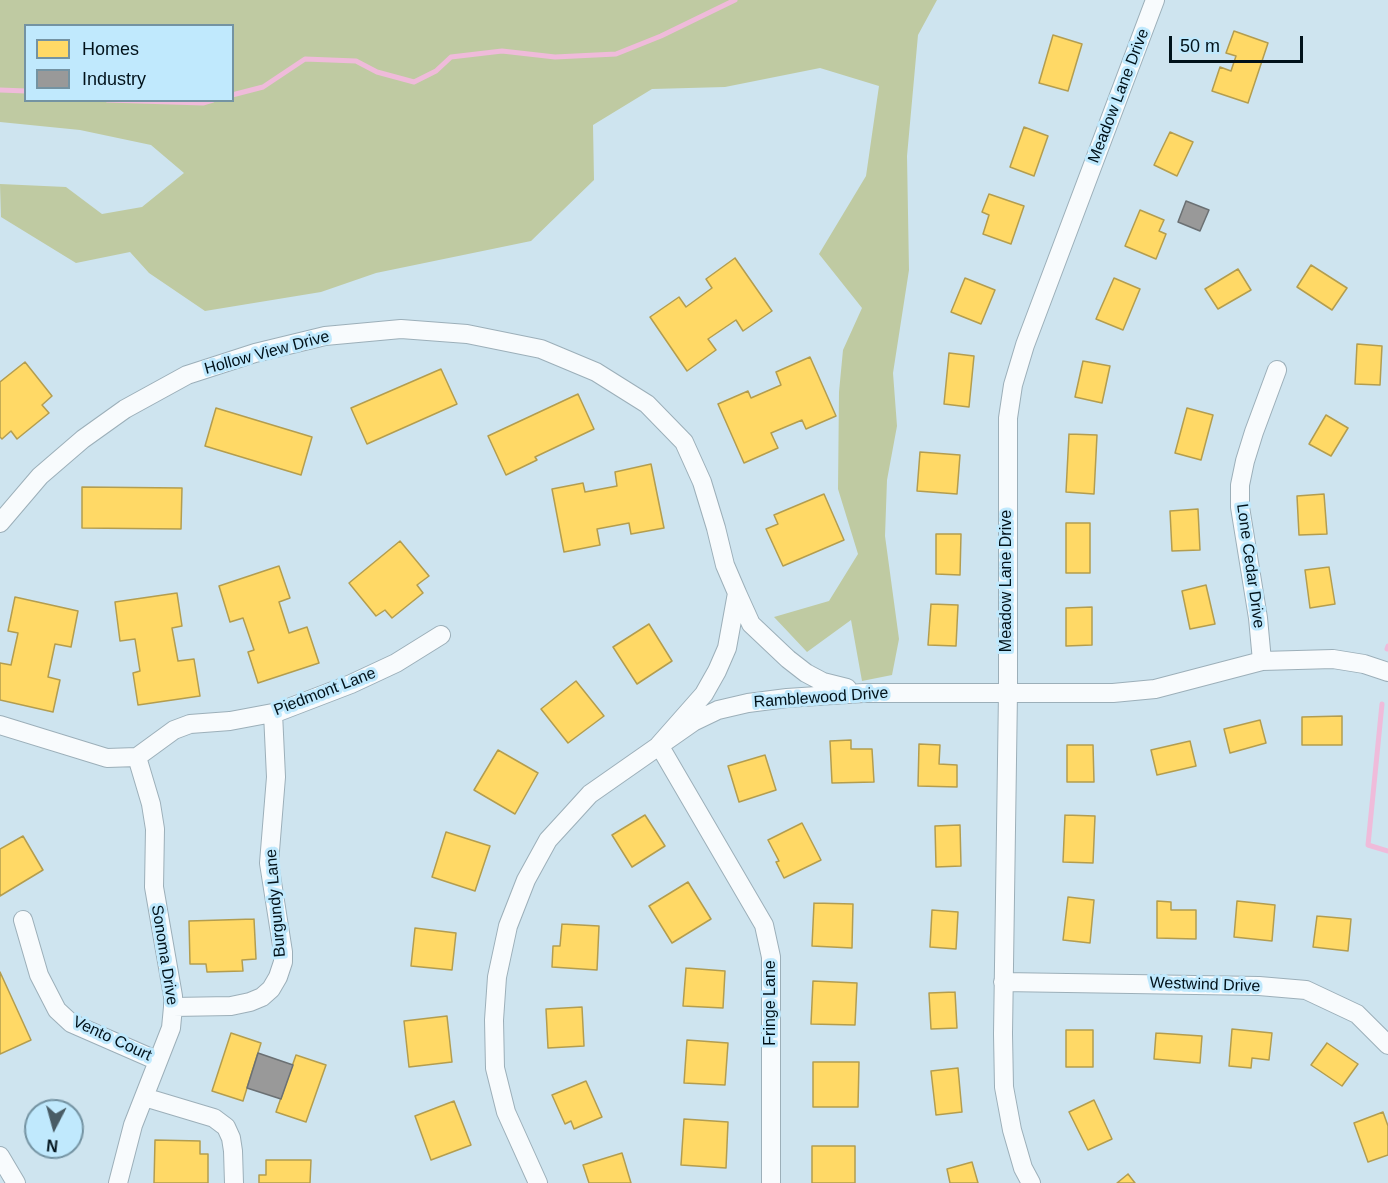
<!DOCTYPE html>
<style>
body{margin:0}
#map{position:relative;width:1388px;height:1183px;overflow:hidden;background:#cee4ef;font-family:Arial,sans-serif}
canvas{display:block}
.legend{position:absolute;left:24px;top:24px;width:210px;height:78px;box-sizing:border-box;background:#c0e9fd;border:2px solid #7493a2;margin:0;padding:8px 10px;list-style:none;font-size:18px;color:#01121a}
.legend li{display:flex;align-items:center;gap:12px;height:30px}
.legend b{width:30px;border:2px solid #7493a2}
.north{position:absolute;left:24px;top:1099px;width:60px;height:60px;box-sizing:border-box;background:#c0e9fd;border:2px solid #7493a2;border-radius:50%;rotate:186deg;font-size:16px;font-weight:700;line-height:24px;text-align:center;color:#01121a}
.north::after{content:'';display:block;margin:auto;width:21px;height:27px;background:#495c65;clip-path:polygon(50% 0,100% 100%,50% 72%,0 100%)}
.scale{position:absolute;left:1169px;top:36px;width:134px;height:27px;box-sizing:border-box;border:3px solid #01121a;border-top:0;padding-left:8px;font-size:18px;line-height:21px;white-space:nowrap;color:#01121a;-webkit-text-stroke:4px #c0e9fd;paint-order:stroke}
</style>
<div id="map">
<canvas width="1388" height="1183"></canvas>
<ul class="legend">
<li><b style="height:16px;background:#ffd966"></b>Homes</li>
<li><b style="height:16px;background:#999"></b>Industry</li>
</ul>
<div class="north">N</div>
<div class="scale">50 m</div>
</div>
<script>
const ctx = document.querySelector('canvas').getContext('2d');
ctx.lineJoin = 'round';
function fill(path, color) { ctx.fillStyle = color; ctx.fill(path, 'evenodd'); }
const poly = rows => new Path2D(rows.map(r => 'M' + r).join(''));
function strokePath(path, color, width, dash) { ctx.strokeStyle = color; ctx.lineWidth = width; ctx.lineCap = dash ? 'butt' : 'round'; ctx.setLineDash(dash || []); ctx.stroke(path); }
function write(font, color, halo, rows, align = 'center') {
  ctx.font = font + ' Arial,sans-serif'; ctx.lineWidth = 6; ctx.setLineDash([]); ctx.textBaseline = 'middle'; ctx.strokeStyle = halo; ctx.fillStyle = color; for (const [text, x, y, turn = 0] of rows) {
    ctx.save(); ctx.translate(x, y); ctx.rotate((+turn || 0) * Math.PI / 180); ctx.textAlign = isNaN(turn) ? turn : align; if (halo) ctx.strokeText(text, 0, 0); ctx.fillText(text, 0, 0); ctx.restore();
  }
}
fill(poly([
 [0,0,937,0,918,35,907,156,909,270,893,373,897,426,887,480,885,536,899,639,892,675,862,681,851,620,807,652,774,617,829,601,858,554,838,489,839,392,843,350,862,308,819,254,866,176,879,86,820,68,725,87,652,89,593,125,594,180,531,241,376,273,321,292,205,311,149,273,130,252,76,263,1,217,0,184,66,187,102,214,142,207,184,173,151,145,80,130,0,122],
 [26,26,232,26,232,100,26,100]
]), '#bfcaa2');
const homes = poly([
 [1234,31,1268,43,1248,103,1212,91,1220,67,1231,71,1236,56,1226,53,1234,31],
 [1053,35,1082,44,1068,91,1039,83,1053,35],
 [1024,127,1048,136,1034,176,1010,167,1024,127],
 [1170,132,1193,142,1177,176,1154,165,1170,132],
 [989,194,1024,206,1011,244,983,234,989,215,982,212,989,194],
 [1140,210,1164,220,1159,231,1166,234,1156,259,1125,246,1140,210],
 [735,258,772,311,743,331,736,320,708,339,716,350,687,371,650,317,679,297,686,307,712,288,706,279,735,258],
 [1311,265,1347,288,1332,310,1297,287,1311,265],
 [1238,269,1251,290,1218,309,1205,289,1238,269],
 [965,278,995,290,981,324,951,312,965,278],
 [1114,278,1140,289,1123,330,1096,319,1114,278],
 [1357,344,1382,346,1380,385,1355,384,1357,344],
 [949,353,974,356,969,407,944,404,949,353],
 [810,357,836,416,806,429,802,420,771,433,778,448,744,463,718,404,748,391,751,398,781,385,776,372,810,357],
 [1083,361,1110,366,1102,403,1075,397,1083,361],
 [25,362,52,396,42,405,49,413,17,439,11,431,2,439,0,437,0,382,25,362],
 [441,369,457,404,367,444,351,408,441,369],
 [578,394,594,429,535,457,537,460,506,475,488,436,578,394],
 [216,408,312,437,301,475,205,446,216,408],
 [1187,408,1213,415,1201,460,1175,453,1187,408],
 [1326,415,1348,428,1331,456,1309,444,1326,415],
 [1069,434,1097,435,1094,494,1066,492,1069,434],
 [920,452,960,455,957,494,917,491,920,452],
 [651,464,664,528,631,534,629,523,597,529,600,545,564,552,552,489,583,483,585,492,617,486,615,472,651,464],
 [82,487,182,488,181,529,82,528,82,487],
 [824,494,844,540,783,566,766,529,778,524,774,515,824,494],
 [1324,494,1327,534,1299,535,1297,496,1324,494],
 [1198,509,1200,550,1172,551,1170,511,1198,509],
 [1066,523,1090,523,1090,573,1066,573,1066,523],
 [936,534,961,534,960,575,936,574,936,534],
 [400,541,429,576,417,585,423,593,392,618,385,610,376,616,349,583,400,541],
 [279,566,290,598,279,602,289,633,307,627,319,663,258,683,248,652,254,650,243,618,230,622,219,586,279,566],
 [1329,567,1335,604,1310,608,1305,570,1329,567],
 [1206,585,1215,624,1190,629,1182,591,1206,585],
 [177,593,182,626,172,628,178,661,194,659,200,696,138,705,133,673,140,671,135,639,120,641,115,602,177,593],
 [15,597,78,611,71,647,55,644,48,677,60,680,53,712,0,700,0,663,11,665,18,633,8,631,15,597],
 [931,604,958,605,956,646,928,645,931,604],
 [1092,607,1092,645,1066,646,1066,608,1092,607],
 [649,624,672,661,637,684,613,647,649,624],
 [576,681,604,716,568,743,541,709,576,681],
 [1342,716,1342,745,1302,745,1302,717,1342,716],
 [1260,720,1266,743,1230,753,1224,729,1260,720],
 [851,740,851,749,872,749,874,782,832,783,830,741,851,740],
 [1190,741,1196,766,1157,775,1151,750,1190,741],
 [919,744,940,745,939,764,957,765,957,787,918,786,919,744],
 [1067,745,1093,745,1094,782,1067,782,1067,745],
 [498,750,538,773,515,814,474,790,498,750],
 [765,755,776,790,739,802,728,766,765,755],
 [645,815,665,846,632,867,612,835,645,815],
 [1065,815,1095,816,1093,863,1063,862,1065,815],
 [802,823,821,860,784,878,776,862,779,861,768,840,802,823],
 [960,825,961,866,936,867,935,826,960,825],
 [446,832,490,846,475,891,432,877,446,832],
 [23,836,43,870,0,896,0,849,23,836],
 [688,882,711,919,672,943,649,906,688,882],
 [1068,897,1094,900,1090,943,1063,940,1068,897],
 [1157,901,1171,902,1171,910,1196,910,1196,939,1157,938,1157,901],
 [1237,901,1275,905,1272,941,1234,937,1237,901],
 [814,903,853,904,852,948,812,946,814,903],
 [932,910,958,912,956,949,930,947,932,910],
 [1317,916,1351,919,1348,951,1313,947,1317,916],
 [254,919,256,959,242,960,243,971,207,972,206,964,190,964,189,921,254,919],
 [562,924,599,926,597,970,552,967,553,946,560,946,562,924],
 [415,928,456,933,452,970,411,966,415,928],
 [686,968,725,971,723,1008,683,1006,686,968],
 [0,972,31,1040,0,1054,0,972],
 [813,981,857,983,855,1025,811,1024,813,981],
 [955,992,957,1028,931,1029,929,993,955,992],
 [582,1007,584,1046,548,1048,546,1009,582,1007],
 [447,1016,452,1062,409,1067,404,1021,447,1016],
 [1232,1029,1272,1033,1269,1060,1252,1058,1251,1068,1229,1066,1232,1029],
 [1066,1030,1093,1030,1093,1067,1066,1067,1066,1030],
 [231,1033,261,1043,243,1101,212,1091,231,1033],
 [1156,1033,1202,1036,1200,1063,1154,1059,1156,1033],
 [687,1040,728,1043,725,1085,684,1083,687,1040],
 [1327,1043,1358,1064,1342,1086,1311,1065,1327,1043],
 [296,1055,326,1065,306,1122,276,1112,296,1055],
 [813,1062,859,1062,858,1107,813,1107,813,1062],
 [958,1068,962,1112,936,1115,931,1071,958,1068],
 [586,1081,602,1117,574,1129,571,1121,565,1124,552,1095,586,1081],
 [1094,1100,1112,1139,1088,1150,1069,1112,1094,1100],
 [454,1101,471,1145,431,1160,415,1116,454,1101],
 [1383,1112,1388,1126,1388,1155,1368,1162,1354,1123,1383,1112],
 [684,1119,728,1122,726,1168,681,1165,684,1119],
 [155,1140,200,1141,200,1154,208,1154,208,1183,154,1183,155,1140],
 [812,1146,855,1146,855,1183,812,1183,812,1146],
 [622,1153,631,1183,589,1183,583,1165,622,1153],
 [266,1160,311,1160,310,1183,259,1183,259,1175,266,1175,266,1160],
 [972,1162,978,1183,950,1183,947,1169,972,1162],
 [1128,1174,1135,1183,1117,1183,1128,1174]
]);
fill(homes, '#ffd966');
strokePath(homes, '#b39d4f', 1.5);
const industry = poly([
 [1186,201,1209,210,1200,231,1178,222,1186,201],
 [258,1053,293,1065,281,1099,247,1088,258,1053]
]);
fill(industry, '#999');
strokePath(industry, '#6b7073', 1.5);
strokePath(poly([
 [0,90,26,91],
 [232,95,263,87,305,59,356,61,377,72,414,82,436,71,451,57,502,51,555,57,616,54,661,36,735,0],
 [107,100,203,103,213,100],
 [1387,649,1388,646],
 [1382,704,1368,845,1388,851]
]), '#efbbda', 5);
const minor = poly([
 [0,523,40,476,83,439,125,409,187,375,255,353,325,336,401,329,467,334,541,349,596,372,647,404,684,442,702,482,716,528,725,565,737,593],
 [1262,661,1258,618,1240,507,1240,485,1245,461,1254,432,1277,370],
 [0,725,107,758,137,757,174,730,190,724,230,721,278,712,351,684,396,663,441,635],
 [23,920,39,975,57,1010,71,1023,158,1061],
 [1003,982,1259,986,1306,990,1357,1014,1388,1045],
 [173,1007,231,1006,250,1002,262,997,271,989,278,977,283,962,283,952,269,863,276,777,273,713],
 [144,1097,214,1118,226,1127,231,1138,233,1151,234,1183],
 [0,1156,16,1183],
 [118,1183,133,1125,171,1028,173,1007,173,996,154,887,155,829,151,804,137,757],
 [538,1183,506,1112,495,1068,494,1020,497,977,508,926,526,880,548,840,570,816,590,794,693,722,718,710,748,703,787,698,863,693,1113,693,1155,689,1262,661,1333,659,1364,664,1388,672],
 [771,1183,771,957,764,925,659,745,704,694,717,671,727,648,737,593,751,624,788,659,806,673,823,682,847,688],
 [1031,1183,1023,1168,1012,1130,1004,1087,1003,1034,1008,692,1008,418,1013,385,1025,345,1155,0]
]);
strokePath(minor, '#9cafb9', 20);
strokePath(minor, '#f8fbfd', 18);
write('16px', '#01121a', '#c0e9fd', [
 ["Meadow Lane Drive",1119,96,-69],
 ["Hollow View Drive",267,353,-15],
 ["Lone Cedar Drive",1250,566,82],
 ["Meadow Lane Drive",1007,581,-90],
 ["Piedmont Lane",325,692,-21],
 ["Ramblewood Drive",821,698,-4],
 ["Burgundy Lane",276,903,-95],
 ["Sonoma Drive",164,955,81],
 ["Westwind Drive",1205,985,2],
 ["Fringe Lane",771,1003,-90],
 ["Vento Court",112,1039,25]
]);
</script>
